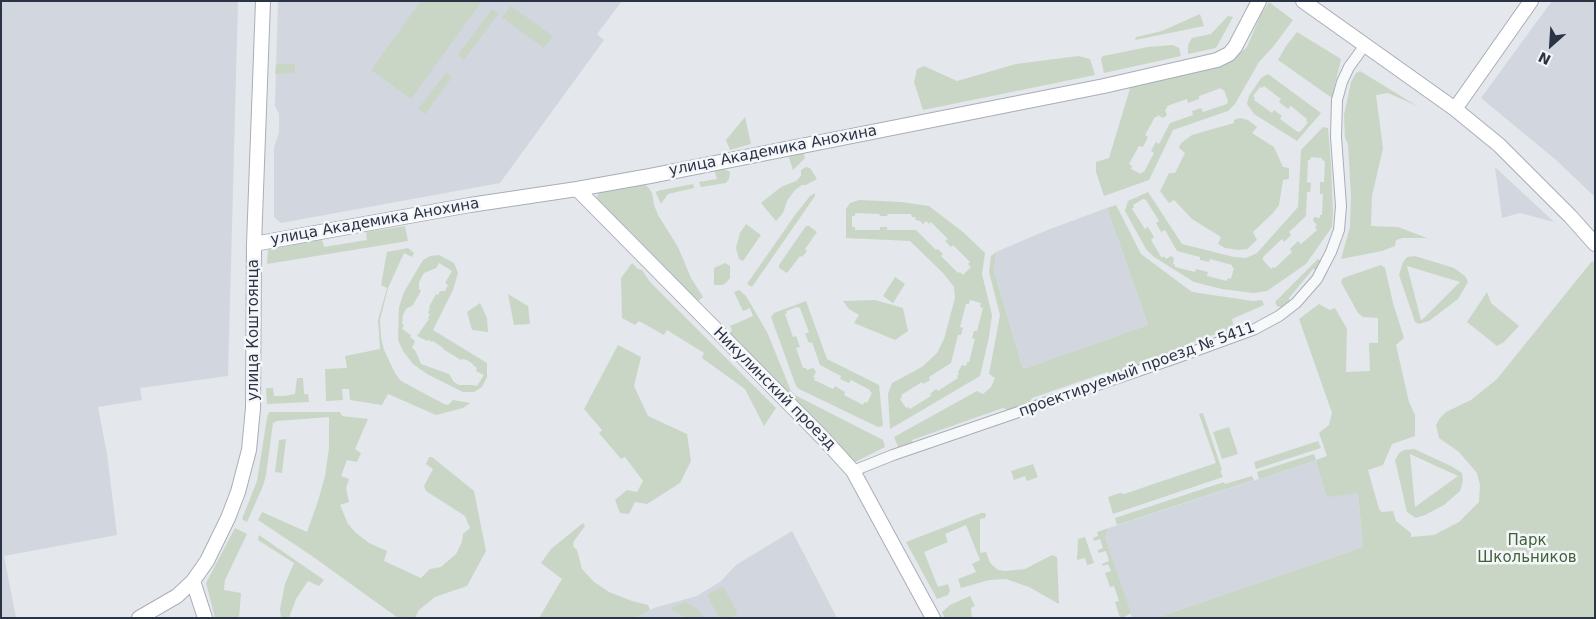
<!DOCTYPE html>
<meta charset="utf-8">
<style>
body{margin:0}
#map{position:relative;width:1596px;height:619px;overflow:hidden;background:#e4e7ec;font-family:"DejaVu Sans",sans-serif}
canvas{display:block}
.frame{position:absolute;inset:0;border:2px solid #2b3445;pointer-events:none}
.north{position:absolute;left:1526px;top:20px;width:50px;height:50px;-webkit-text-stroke:4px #f4f6f9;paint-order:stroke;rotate:206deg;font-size:14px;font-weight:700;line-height:20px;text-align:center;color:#2b3445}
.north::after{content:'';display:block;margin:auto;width:18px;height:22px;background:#2b3445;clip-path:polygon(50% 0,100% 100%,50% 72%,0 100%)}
</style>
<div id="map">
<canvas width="1596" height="619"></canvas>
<div class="frame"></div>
<div class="north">N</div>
</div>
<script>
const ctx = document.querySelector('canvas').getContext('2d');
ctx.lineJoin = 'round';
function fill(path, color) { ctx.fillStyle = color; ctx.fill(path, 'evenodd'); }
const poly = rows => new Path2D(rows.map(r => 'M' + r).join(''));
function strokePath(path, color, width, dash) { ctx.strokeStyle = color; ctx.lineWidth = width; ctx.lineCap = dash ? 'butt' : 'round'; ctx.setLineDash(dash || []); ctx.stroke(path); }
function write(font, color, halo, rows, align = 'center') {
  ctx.font = font + ' "DejaVu Sans",sans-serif'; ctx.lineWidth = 5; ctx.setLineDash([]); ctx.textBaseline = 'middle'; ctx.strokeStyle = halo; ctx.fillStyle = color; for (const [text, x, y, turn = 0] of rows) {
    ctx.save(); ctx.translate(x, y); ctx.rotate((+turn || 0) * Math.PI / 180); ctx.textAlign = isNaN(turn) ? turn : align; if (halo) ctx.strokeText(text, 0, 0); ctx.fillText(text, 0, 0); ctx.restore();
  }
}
fill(poly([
 [1,1,238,1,228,376,140,388,142,400,98,407,107,454,117,535,4,556,16,618,1,618],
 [278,1,622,1,597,34,604,40,500,183,281,223,274,217,274,147,279,133,279,114,275,106],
 [1552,1,1595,1,1595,197,1556,160,1481,98],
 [1495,167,1554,222,1520,213,1502,218],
 [1107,208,1148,325,1023,369,994,271,996,252,1050,229],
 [1316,460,1358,493,1363,547,1156,618,1132,618,1105,537,1109,528],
 [792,531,837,618,636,618,654,608,697,596,721,581,736,565]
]), '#d2d6de');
fill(poly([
 [421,1,482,1,411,99,371,70],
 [1269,2,1293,20,1273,47,1259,62,1235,104,1228,111,1173,130,1149,180,1104,196,1096,172,1096,162,1109,158,1131,85,1230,62,1247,47,1261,14],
 [1221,88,1222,90,1224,90,1228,101,1227,104,1203,112,1201,108,1192,111,1193,115,1170,123,1159,144,1156,142,1151,151,1154,153,1144,172,1142,172,1141,174,1131,169,1132,166,1129,164,1139,146,1143,147,1148,137,1145,135,1155,117,1157,117,1158,115,1163,118,1167,115,1165,110,1167,108,1167,106,1187,99,1188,103,1199,99,1199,96],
 [511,6,553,36,544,48,502,17],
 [492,9,498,14,464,60,458,55],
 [1200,14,1204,26,1135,40,1136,37,1162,31],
 [1228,16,1233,17,1216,48,1188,54,1188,45,1192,38,1211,34],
 [1297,32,1341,59,1332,98,1278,60,1286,46],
 [1173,45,1179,48,1181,56,1104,73,1101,59,1103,56,1148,47],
 [1078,56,1090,59,1095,75,923,110,914,82,917,69,924,66,957,81,1016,64],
 [276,64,295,64,295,73,275,74],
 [1360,71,1417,106,1388,93,1376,95,1383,148,1372,196,1371,226,1398,227,1427,238,1403,238,1396,240,1395,246,1382,251,1341,259,1350,227,1351,197,1348,144,1345,138,1344,115,1351,82,1356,73],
 [446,73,452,77,425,114,418,109],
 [1268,74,1321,113,1297,141,1254,114,1247,104,1249,96,1261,78],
 [1264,86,1281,99,1279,102,1288,109,1291,106,1307,119,1306,121,1308,122,1301,131,1298,132,1280,119,1282,116,1274,110,1272,113,1254,100,1255,98,1253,96,1260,87,1262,88],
 [745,117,751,144,730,150,726,140],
 [1240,118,1248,120,1257,127,1252,133,1274,147,1283,167,1289,168,1289,179,1283,180,1279,205,1273,213,1253,232,1257,240,1247,249,1238,250,1225,248,1218,244,1221,237,1192,219,1174,200,1169,203,1160,191,1169,173,1175,173,1185,153,1179,148,1181,143,1192,135,1234,123,1234,120],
 [1323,127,1328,128,1331,164,1333,213,1332,227,1306,264,1267,291,1253,293,1222,289,1194,282,1154,257,1146,249,1125,211,1128,201,1148,192,1182,244,1234,257,1246,258,1257,253,1298,207,1301,150],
 [1311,157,1322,158,1322,160,1325,161,1324,182,1320,182,1320,194,1323,194,1322,215,1320,215,1320,218,1314,217,1313,221,1317,225,1315,227,1317,230,1301,244,1298,241,1290,249,1292,252,1275,268,1273,267,1271,269,1263,260,1263,257,1282,239,1284,242,1291,235,1289,232,1306,216,1307,192,1310,192,1311,183,1307,182,1308,160,1310,160],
 [1143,199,1146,200,1159,221,1156,223,1161,232,1165,230,1177,251,1200,257,1200,260,1209,262,1210,259,1232,265,1232,267,1234,268,1231,279,1228,278,1227,281,1207,276,1208,272,1196,269,1195,272,1175,267,1175,265,1173,264,1174,258,1171,256,1166,259,1164,256,1162,258,1151,240,1154,237,1148,227,1145,229,1132,209,1134,207,1133,205],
 [803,152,805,158,793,170,788,155],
 [806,167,810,168,817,179,806,185,802,185,795,190,787,201,783,213,776,221,761,203,781,187,796,181,801,176,801,170],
 [722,168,730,172,729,179,726,183,701,187,699,182,717,179,714,169],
 [643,184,648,187,652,193,654,205,658,215,678,247,691,278,703,297,697,302,628,229,625,231,598,203,596,198,600,191],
 [693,184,694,188,668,194,661,204,656,193,657,191],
 [815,193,815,196,752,287,747,284,795,215,810,196],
 [859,200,901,202,929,206,963,232,985,253,982,274,992,315,989,337,980,376,890,429,888,394,892,383,922,367,937,353,944,339,955,298,954,287,944,274,910,241,846,238,846,209,850,203],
 [855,213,879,214,880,216,887,216,888,214,911,214,912,217,915,217,916,220,920,221,923,224,926,221,929,224,931,222,948,239,945,241,951,247,953,245,970,262,968,264,971,267,963,275,960,272,958,273,941,256,943,254,938,249,936,250,916,230,887,230,887,227,880,227,880,230,855,230,855,227,852,227,852,216,855,216],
 [970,300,981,303,980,307,983,308,977,331,974,331,972,338,975,339,969,362,967,362,966,366,962,365,958,372,959,374,957,376,958,378,938,391,936,389,930,394,931,396,910,409,908,407,906,408,900,399,902,397,901,395,922,382,923,384,930,380,929,377,951,363,958,335,961,335,963,328,960,327,966,304,969,304],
 [1116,205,1141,254,1192,292,1253,301,1262,300,1264,305,1232,319,1234,328,1189,343,1185,349,1111,374,1107,372,1032,398,1029,403,1008,410,1003,408,912,440,913,444,899,449,894,437,977,391,983,394,991,387,995,378,989,374,1000,315,989,272,991,256,996,252,994,271,1023,369,1148,325,1107,208],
 [746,224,761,235,743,261,739,259,736,248,740,233],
 [405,226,408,241,267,264,268,250,322,239,324,247,367,240,366,232],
 [806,226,809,226,817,232,805,249,807,251,802,257,800,256,787,273,779,268,779,265],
 [408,248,414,253,412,257,404,253,388,288,380,320,381,337,384,350,395,373,401,381,444,404,448,405,453,400,470,403,463,408,436,415,388,394,382,405,350,400,349,389,342,389,343,400,326,401,325,369,347,368,345,356,380,349,378,320,387,288,381,285,387,252],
 [439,255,454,263,458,273,453,290,433,330,487,363,487,377,482,387,474,392,463,392,427,374,413,364,403,351,398,340,399,307,404,292,423,260,430,256],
 [439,263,452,271,445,283,448,285,445,291,440,291,438,295,436,294,429,307,430,308,428,313,430,314,428,318,429,319,417,336,427,341,428,340,432,342,433,341,443,348,443,349,461,360,462,359,467,360,473,364,473,365,477,368,476,371,484,375,477,386,473,385,459,385,454,382,449,374,421,364,415,350,412,348,415,341,410,337,411,335,402,329,404,325,402,324,403,315,406,309,413,305,421,291,419,289,419,282,424,273,436,268],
 [1415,256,1454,268,1465,276,1468,282,1458,299,1429,321,1419,324,1415,322,1411,310,1399,275,1403,262,1407,257],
 [1407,266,1460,282,1422,320,1421,320],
 [1318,259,1323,262,1317,270,1313,269,1289,298,1290,303,1283,308,1277,306,1275,302],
 [1592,261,1595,263,1595,618,1156,618,1363,547,1358,493,1327,497,1316,460,1259,479,1257,472,1314,454,1316,460,1327,456,1319,433,1329,425,1332,413,1299,319,1319,304,1330,310,1335,308,1347,329,1346,372,1370,371,1369,343,1378,343,1378,318,1363,317,1358,313,1341,282,1343,278,1381,265,1385,268,1393,303,1404,338,1396,345,1409,402,1415,415,1415,436,1392,444,1383,465,1368,470,1379,509,1382,512,1393,511,1396,521,1411,533,1411,537,1434,535,1459,522,1479,502,1480,485,1477,473,1459,452,1439,438,1436,425,1440,418,1446,412,1471,400,1497,379],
 [632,263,638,269,642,270,650,282,776,408,764,426,745,389,702,358,704,353,667,330,664,335,639,321,635,325,622,318,621,278],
 [725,263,730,266,730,278,726,283,722,285,714,285,714,268],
 [895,277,905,284,893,303,883,296],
 [739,290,746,296,767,332,791,391,795,395,883,440,885,447,853,463,729,334,732,330,730,326,753,316,750,308,743,311,734,292],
 [1487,292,1491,303,1519,326,1504,342,1497,346,1467,322],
 [508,294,528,306,530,324,514,325],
 [875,300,903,308,908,331,895,340,854,323,859,315,849,309,843,301],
 [806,301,827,359,879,385,883,426,878,427,799,389,796,386,771,317,774,313],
 [797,307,800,308,809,332,805,334,809,343,812,342,820,365,841,376,840,379,849,383,851,380,870,390,870,392,872,393,867,403,864,402,863,405,844,395,845,392,835,386,833,389,814,380,815,378,813,377,816,372,813,368,807,370,806,368,803,368,796,348,800,347,796,336,793,337,785,314,787,313,786,311],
 [480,303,487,318,488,332,472,330,467,312],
 [618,345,641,357,634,386,648,416,687,434,691,461,680,483,647,504,635,502,629,514,620,513,615,500,627,490,637,492,643,481,625,457,621,459,599,433,602,430,584,409],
 [297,378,303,378,304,394,308,394,309,402,267,404,266,388,273,388,274,396,284,396,295,394],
 [269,412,340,412,342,416,368,419,355,449,361,453,357,462,347,460,341,476,349,479,346,488,349,502,340,505,348,524,356,533,369,543,387,551,384,561,421,578,430,569,441,567,456,554,462,542,463,534,470,528,465,516,426,491,424,486,433,469,426,464,429,457,432,457,474,491,486,551,467,586,435,597,419,610,415,618,398,618,312,556,258,520,262,512,307,532,318,501,325,476,329,448,329,417,277,421,273,423,266,475,263,486,247,522,242,519,257,481,267,418],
 [1203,413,1222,470,1220,471,1223,477,1113,514,1108,497,1120,493,1124,494,1216,463,1199,414],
 [1229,427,1238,454,1222,459,1213,432],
 [286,439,282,473,275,472,279,440],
 [1318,441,1321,448,1256,469,1254,462],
 [1414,449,1451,466,1462,473,1463,481,1460,491,1444,505,1425,515,1416,518,1407,512,1395,460,1399,453,1404,450],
 [1410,454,1458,476,1415,507],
 [1033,464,1038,477,1027,481,1025,476,1014,480,1011,471],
 [1252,476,1254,480,1117,525,1115,518,1224,482,1225,484],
 [981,513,985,513,986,515,985,518,980,519,980,553,986,552,990,563,998,570,1005,571,1025,569,1052,555,1057,557,1059,604,1029,587,1006,579,989,580,961,588,958,579,976,572,972,564,980,560,966,525,945,534,948,542,924,552,938,587,948,584,950,591,948,595,937,599,906,542],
 [583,523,585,526,574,541,573,546,577,550,582,569,594,582,609,592,632,601,648,605,650,610,636,618,539,618,562,579,541,563,551,549],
 [235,528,247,534,225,580,224,590,241,593,239,618,215,618,206,583],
 [1109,528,1105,537,1131,613,1123,618,1120,618,1115,602,1119,601,1114,586,1110,587,1105,573,1111,571,1108,564,1103,566,1102,564,1109,561,1106,551,1098,553,1098,550,1103,548,1100,539,1094,541,1093,538,1098,536,1097,532],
 [259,535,324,580,319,586,308,581,296,599,289,618,281,618,280,609,285,584,294,563,258,540],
 [1085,537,1094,563,1087,565,1085,558,1077,560,1078,539],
 [723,586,738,614,730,618,719,618,707,595],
 [970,596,975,606,971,608,972,618,945,618,942,612,950,605],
 [685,602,696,608,705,618,687,618,671,610,671,608]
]), '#c9d6c5');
const street = poly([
 [853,471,893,455,1176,358,1255,329,1279,316,1296,303,1317,279,1331,252,1339,230,1341,206,1336,137,1337,100,1342,82,1349,67,1365,45]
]);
const secondary = poly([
 [1303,1,1455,109,1499,145,1571,217,1595,244],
 [1455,109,1531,1],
 [577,189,824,439,853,471,933,618],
 [254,244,470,205,577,189,650,176,1104,86,1217,60,1229,54,1235,47,1259,1],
 [193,581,205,618],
 [139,618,177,596,193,581,207,561,228,518,238,492,249,450,253,408,254,244,263,1]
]);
strokePath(street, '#a9aeb7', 12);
strokePath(secondary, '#a9aeb7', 16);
strokePath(street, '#f7f8fa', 10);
strokePath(secondary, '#fff', 14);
write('15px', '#2b3445', '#f4f6f9', [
 ["улица Академика Анохина",773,151,-11],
 ["улица Академика Анохина",375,222,-10],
 ["улица Коштоянца",254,330,-90],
 ["проектируемый проезд № 5411",1137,370,-20],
 ["Никулинский проезд",774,389,45]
]);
write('15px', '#3f6138', '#f4f6f9', [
 ["Парк",1527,541],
 ["Школьников",1527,558]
]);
</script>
